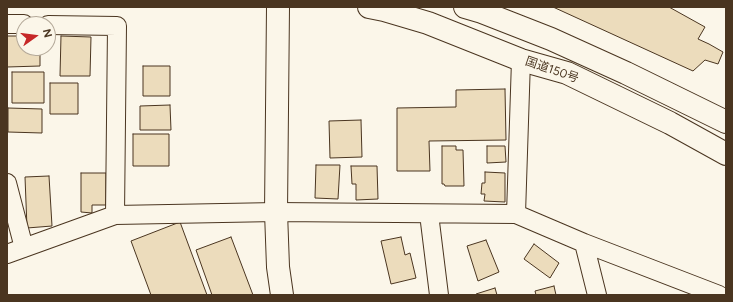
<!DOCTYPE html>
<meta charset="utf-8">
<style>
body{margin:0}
#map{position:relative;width:733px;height:302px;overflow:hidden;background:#fbf6e9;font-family:Figtree,sans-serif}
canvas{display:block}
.frame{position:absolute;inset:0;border:8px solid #4a3520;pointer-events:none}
.north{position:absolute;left:16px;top:16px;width:40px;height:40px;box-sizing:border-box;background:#fbf6e9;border:1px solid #b4a999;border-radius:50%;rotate:76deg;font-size:11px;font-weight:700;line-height:16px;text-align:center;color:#4a3520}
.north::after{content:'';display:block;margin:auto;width:14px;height:18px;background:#c62828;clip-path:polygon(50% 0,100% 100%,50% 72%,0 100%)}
</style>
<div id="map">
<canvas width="733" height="302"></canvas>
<div class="frame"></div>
<div class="north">N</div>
</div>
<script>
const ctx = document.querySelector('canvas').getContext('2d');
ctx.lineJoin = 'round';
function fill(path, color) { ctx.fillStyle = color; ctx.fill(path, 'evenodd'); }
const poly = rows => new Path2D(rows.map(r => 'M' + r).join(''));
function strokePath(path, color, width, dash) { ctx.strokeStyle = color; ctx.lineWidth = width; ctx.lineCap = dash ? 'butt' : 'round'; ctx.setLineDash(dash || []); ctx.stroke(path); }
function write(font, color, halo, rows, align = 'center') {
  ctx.font = font + ' Figtree,"Noto Sans JP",sans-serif'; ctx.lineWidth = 3; ctx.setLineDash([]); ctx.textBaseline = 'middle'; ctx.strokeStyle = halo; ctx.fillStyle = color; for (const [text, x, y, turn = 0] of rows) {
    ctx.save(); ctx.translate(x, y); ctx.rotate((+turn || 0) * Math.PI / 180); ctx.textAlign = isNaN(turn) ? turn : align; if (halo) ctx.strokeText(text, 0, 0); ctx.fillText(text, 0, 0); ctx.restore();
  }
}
const building = poly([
 [553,7,669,7,705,27,698,39,709,44,723,52,718,64,705,60,693,71,553,7],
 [7,36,24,36,24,48,40,48,40,66,7,67,7,36],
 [61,36,91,37,90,76,60,76,61,36],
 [143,66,170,66,170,96,143,96,143,66],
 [12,72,44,72,44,103,12,103,12,72],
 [50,83,78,83,78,114,50,114,50,83],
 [505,89,506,140,429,141,430,171,397,171,397,108,456,107,456,90,505,89],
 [170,105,171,130,140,130,140,106,170,105],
 [8,108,42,109,42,133,8,132,8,108],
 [361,120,362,157,330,158,329,121,361,120],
 [133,134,169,134,169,166,133,166,133,134],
 [442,146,456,146,456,150,463,150,464,186,445,186,444,184,442,184,442,146],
 [487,146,505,146,506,162,487,163,487,146],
 [316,165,340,165,338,199,315,198,316,165],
 [351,166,377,166,378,199,356,200,356,184,352,184,351,166],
 [485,172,505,173,505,202,484,201,485,194,481,194,482,183,485,183,485,172],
 [81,173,106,173,106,205,92,205,92,213,81,212,81,173],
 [49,176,52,226,27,228,25,177,49,176],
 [180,222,207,295,151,295,131,241,180,222],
 [231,237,253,295,212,295,196,250,231,237],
 [401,237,405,255,410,253,416,278,391,284,381,241,401,237],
 [486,240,499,272,478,281,467,246,486,240],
 [534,244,559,263,550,278,524,259,534,244],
 [554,286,556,295,536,295,535,291,554,286],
 [495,288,497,295,476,295,476,294,495,288]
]);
fill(building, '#ecdcbc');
strokePath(building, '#4a3520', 1);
const minor = poly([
 [7,24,24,24],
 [7,183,24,248],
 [429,214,439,295],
 [516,214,521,60],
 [115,215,276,212,516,214,584,243,719,295],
 [584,243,597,295],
 [7,254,115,215,117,26,48,25]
]);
const tertiary = poly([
 [278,7,276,212,278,267,282,295]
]);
const trunk = poly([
 [369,7,384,10,428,23,521,60,567,73,670,123,726,154],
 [465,7,482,12,551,39,626,73,726,122]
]);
strokePath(minor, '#4a3520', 20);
strokePath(tertiary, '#4a3520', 24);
strokePath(trunk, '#4a3520', 24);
strokePath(minor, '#fbf6e9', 18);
strokePath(tertiary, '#fbf6e9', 22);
strokePath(trunk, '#fbf6e9', 22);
write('12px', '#4a3520', '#fbf6e9', [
 ["国道150号",552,70,19]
]);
</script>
